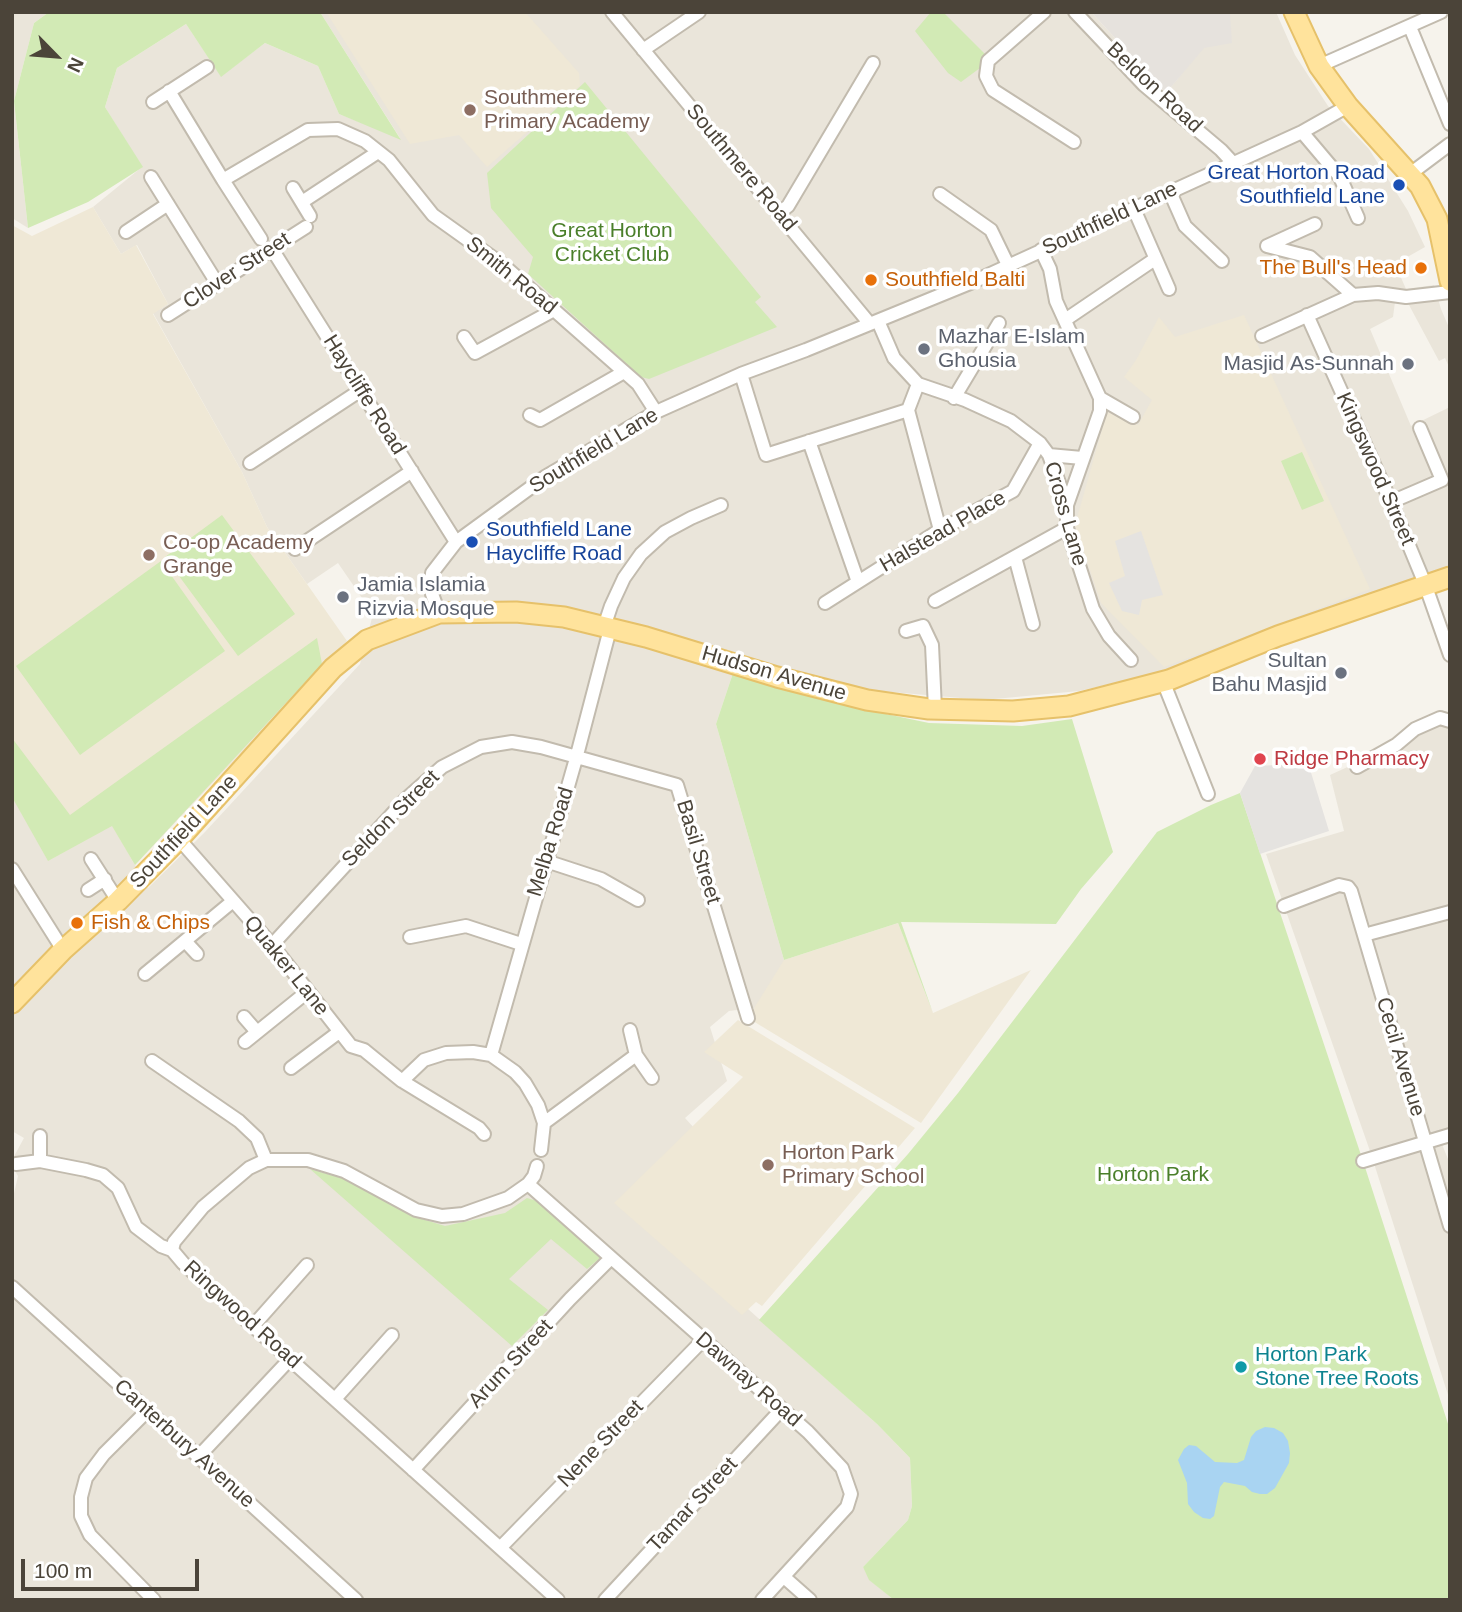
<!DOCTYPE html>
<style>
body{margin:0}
#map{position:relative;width:1462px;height:1612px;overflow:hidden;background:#f6f3ec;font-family:Helvetica,sans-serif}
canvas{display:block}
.frame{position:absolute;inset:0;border:14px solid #4b4439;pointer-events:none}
.north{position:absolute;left:21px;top:21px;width:70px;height:70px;-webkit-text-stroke:5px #fff;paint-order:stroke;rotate:115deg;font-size:19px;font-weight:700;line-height:28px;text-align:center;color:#4b4439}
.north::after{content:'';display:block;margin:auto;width:24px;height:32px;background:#4b4439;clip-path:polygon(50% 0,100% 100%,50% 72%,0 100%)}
.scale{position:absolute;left:21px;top:1559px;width:178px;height:32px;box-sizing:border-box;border:4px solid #4b4439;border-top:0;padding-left:9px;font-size:21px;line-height:24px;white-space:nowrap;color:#4b4439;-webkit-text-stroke:5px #fff;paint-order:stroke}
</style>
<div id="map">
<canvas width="1462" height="1612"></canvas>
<div class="frame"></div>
<div class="north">N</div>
<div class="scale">100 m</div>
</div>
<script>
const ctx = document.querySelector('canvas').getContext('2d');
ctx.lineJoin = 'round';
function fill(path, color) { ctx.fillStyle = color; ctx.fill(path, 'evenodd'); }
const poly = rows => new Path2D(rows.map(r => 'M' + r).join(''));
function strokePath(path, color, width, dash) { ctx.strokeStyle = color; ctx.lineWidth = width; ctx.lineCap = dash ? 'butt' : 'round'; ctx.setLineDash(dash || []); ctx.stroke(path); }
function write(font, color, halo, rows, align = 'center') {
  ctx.font = font + ' Helvetica,sans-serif'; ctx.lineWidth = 7; ctx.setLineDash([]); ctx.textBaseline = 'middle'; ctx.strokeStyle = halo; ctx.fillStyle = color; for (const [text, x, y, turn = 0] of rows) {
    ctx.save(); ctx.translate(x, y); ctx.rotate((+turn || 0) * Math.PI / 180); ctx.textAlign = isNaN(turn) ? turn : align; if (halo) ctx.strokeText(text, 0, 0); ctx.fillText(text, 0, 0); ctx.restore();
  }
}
fill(poly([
 [12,12,49,12,34,23,14,101,28,228,12,218],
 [320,12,1091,12,1166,93,1230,14,1276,12,1295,55,1328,106,1369,149,1408,211,1425,247,1395,264,1406,289,1434,285,1441,309,1450,330,1450,369,1445,358,1439,361,1409,305,1395,302,1393,317,1370,329,1411,426,1450,407,1450,570,1362,597,1159,673,1079,691,984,700,868,690,726,652,733,673,716,724,784,960,789,1000,761,1007,729,1011,710,1027,727,1081,685,1118,696,1130,628,1202,877,1424,910,1458,912,1506,908,1520,863,1567,870,1580,894,1600,12,1600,12,1202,18,1176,12,1166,12,1160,24,1138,12,1131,12,796,113,826,148,888,204,833,360,664,373,614,338,563,307,584,267,527,242,472,153,313,168,304,137,245,121,254,93,207,142,167,105,107,117,68,186,24,221,76,265,43,318,66,339,114,400,138],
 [1450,720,1450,1131,1437,1132,1450,1164,1450,1401,1370,1151,1266,854,1344,831,1330,775]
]), '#eae5da');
fill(poly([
 [1091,12,1241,12,1230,14,1232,43,1204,48,1166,93]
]), '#e6e2dd');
fill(poly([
 [326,12,525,12,579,73,580,86,487,167,459,135,410,144],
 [93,207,121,254,136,245,168,304,153,314,242,472,267,527,347,641,135,865,112,826,48,861,12,796,12,225,32,236],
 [1244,315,1370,589,1164,667,1101,603,1075,525,1107,412,1138,425,1152,400,1124,377,1136,360,1159,317,1175,337],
 [898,923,933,1013,1031,970,921,1123,748,1018,784,960],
 [738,1020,915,1128,762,1306,756,1302,742,1315,614,1203,743,1077,704,1052]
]), '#efe8d6');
fill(poly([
 [49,12,320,12,401,140,339,114,318,66,265,43,221,77,186,24,117,68,105,107,143,167,88,202,28,228,14,101,34,23],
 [931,12,943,12,986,55,980,68,961,82,948,73,915,31],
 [585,82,761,297,755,302,777,327,649,379,641,377,528,274,533,257,491,208,487,173],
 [1302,452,1324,501,1302,510,1281,461],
 [222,515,295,614,238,656,165,557],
 [161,561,225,651,80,755,16,666],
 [317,638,322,664,135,865,112,826,48,861,12,797,12,766,14,764,12,738,70,815],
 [733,673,843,705,929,723,1022,726,1072,719,1113,852,1081,889,1056,924,901,922,933,1013,898,923,784,960,716,724],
 [1240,793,1363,1161,1450,1430,1450,1600,894,1600,869,1580,863,1567,908,1520,912,1506,910,1458,877,1424,759,1320,908,1154,958,1093,1157,832,1211,805],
 [310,1169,345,1179,412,1216,445,1226,505,1213,527,1198,537,1201,600,1258,587,1269,551,1239,509,1279,548,1310,512,1346]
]), '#d2eab5');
fill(poly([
 [1141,531,1163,595,1142,600,1139,615,1122,611,1109,583,1125,576,1115,541],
 [1278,765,1309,766,1329,831,1260,854,1240,793,1255,766]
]), '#e5e3e0');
fill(poly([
 [1265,1427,1274,1428,1283,1433,1288,1441,1290,1453,1289,1463,1275,1488,1267,1494,1260,1494,1252,1492,1245,1486,1224,1482,1220,1487,1214,1516,1210,1519,1203,1518,1194,1512,1188,1504,1187,1483,1178,1460,1184,1449,1189,1445,1196,1446,1215,1462,1237,1463,1244,1460,1251,1437,1256,1431]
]), '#a9d4f2');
const street = poly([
 [612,12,870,324],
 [1044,12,988,61,986,76,993,90,1074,142],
 [1075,12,1144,85,1221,150,1233,163],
 [1410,27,1450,124],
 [643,50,699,12],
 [1319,66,1441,12],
 [169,91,223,180],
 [153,102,207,67],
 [1302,132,1340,177,1358,218],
 [1410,174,1450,144],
 [151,177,217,283],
 [293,188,310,216],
 [1170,192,1185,226,1222,261],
 [940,194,991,230,1008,265],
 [302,202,378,152],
 [1134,209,1169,289],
 [779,213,788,206,873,63],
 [126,232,168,204],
 [261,239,223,180,308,130,338,129,365,141,389,160,433,215,503,265,638,384,656,412],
 [1267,246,1310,257,1353,295,1378,293,1406,297,1450,292],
 [1267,246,1315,224],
 [272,249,456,542],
 [1041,250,1050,269,1056,301,1100,398,1100,411,1067,505],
 [168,315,306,227],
 [1307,315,1391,502,1425,584,1450,655],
 [1065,320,1155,259],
 [878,321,894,358,918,384,965,400,1011,421,1040,443,1049,455,1067,505,1067,528,1093,609,1109,636,1131,660],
 [1262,336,1353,295],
 [464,337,475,353,554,310],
 [741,374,766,455,908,410],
 [918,384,908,410,940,530],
 [954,398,999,323],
 [1100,398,1133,417],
 [530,415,540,420,624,372],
 [809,441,858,582],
 [1049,455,1082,458],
 [250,463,361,390],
 [1391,502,1442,480,1420,428],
 [295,549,412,471],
 [1015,557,1033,624],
 [935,601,1067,528],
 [825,603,940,530,1013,491,1040,443],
 [439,613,432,594,432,573,456,542,545,477,656,412,741,374,806,350,975,281,1302,132,1348,106],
 [604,627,611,606,624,578,641,554,665,532,691,518,721,505],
 [906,631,923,626,932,645,935,709],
 [1163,681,1208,794],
 [1357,767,1396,745,1415,729,1440,718,1450,721],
 [179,839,272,945,351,1046,364,1050,402,1081,424,1060,446,1053,473,1052,491,1055,515,1072,525,1083,538,1105,544,1123,541,1150],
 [91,859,118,901],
 [546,861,601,879,638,900],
 [12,869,63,950],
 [88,890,105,879],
 [1284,906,1339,885,1348,887,1351,891,1450,1226],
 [1364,935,1450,912],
 [410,937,466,926,521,944],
 [185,941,197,954],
 [272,945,406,799,442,767,481,747,512,742,541,747,677,785,748,1018],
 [145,974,233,901],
 [244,1017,257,1032],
 [630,1030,636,1055],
 [245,1042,307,992],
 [491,1055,577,755,610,629],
 [152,1061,239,1121,257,1138,266,1160],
 [291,1068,339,1032],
 [402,1081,479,1128,484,1134],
 [544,1123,636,1055,652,1078],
 [40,1136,40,1161],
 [1363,1161,1450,1135],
 [16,1164,40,1161,86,1170,103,1175,118,1188,136,1227,161,1246,172,1250],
 [537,1166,534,1176,528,1184,508,1198,463,1214,442,1216,416,1210,344,1171,308,1160,266,1160,249,1168,203,1207,174,1242,172,1250,183,1263,253,1326,558,1600],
 [528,1184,808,1432,842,1468,851,1494,847,1507,762,1600],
 [12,1287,356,1600],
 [253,1326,307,1265],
 [335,1399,392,1335],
 [148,1410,104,1454,86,1478,81,1497,81,1516,90,1535,154,1600],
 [199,1456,290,1359],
 [413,1470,570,1299,610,1259],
 [500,1548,703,1340],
 [784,1577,810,1600],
 [605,1600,781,1410]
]);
const primary = poly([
 [1294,12,1319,66,1348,106,1420,186,1437,219,1450,281],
 [12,1003,63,950,118,901,179,839,333,668,367,640,439,613,516,612,564,617,646,637,777,677,867,700,929,709,1013,711,1069,706,1169,680,1278,636,1450,577]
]);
strokePath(street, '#c2bbae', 16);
strokePath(primary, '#e6c16a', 23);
strokePath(street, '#fff', 12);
strokePath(primary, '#ffe39c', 19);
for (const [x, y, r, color] of [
 [470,110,7,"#8d6e63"],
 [1399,185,7,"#1a4fb4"],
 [1421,268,7,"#e8710a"],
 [871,280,7,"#e8710a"],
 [924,349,7,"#6b7280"],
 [1408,364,7,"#6b7280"],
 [472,542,7,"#1a4fb4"],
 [149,555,7,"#8d6e63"],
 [343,597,7,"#6b7280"],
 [1341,673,7,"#6b7280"],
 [1260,759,7,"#e0444e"],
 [77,923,7,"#e8710a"],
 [768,1165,7,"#8d6e63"],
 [1241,1367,7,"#0f9aa8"]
]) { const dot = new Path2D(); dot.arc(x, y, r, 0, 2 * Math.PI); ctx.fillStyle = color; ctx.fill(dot); strokePath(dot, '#fff', 2.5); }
write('21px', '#4b4439', '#fff', [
 ["Beldon Road",1154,88,43],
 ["Southmere Road",741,168,50],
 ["Southfield Lane",1110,219,-25],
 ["Clover Street",237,271,-33],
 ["Smith Road",511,276,39],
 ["Haycliffe Road",364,395,58],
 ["Southfield Lane",594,451,-31],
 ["Kingswood Street",1375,469,66],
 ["Cross Lane",1065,514,74],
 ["Halstead Place",943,532,-30],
 ["Hudson Avenue",774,674,16],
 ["Seldon Street",391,819,-45],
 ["Southfield Lane",184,832,-47],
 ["Melba Road",551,842,-73],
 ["Basil Street",698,852,73],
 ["Quaker Lane",286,966,51],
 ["Cecil Avenue",1400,1057,73],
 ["Ringwood Road",242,1315,42],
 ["Arum Street",511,1364,-47],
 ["Dawnay Road",748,1380,41],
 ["Canterbury Avenue",184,1444,42],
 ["Nene Street",601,1444,-46],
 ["Tamar Street",693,1505,-47]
]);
write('21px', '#785e54', '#fff', [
 ["Southmere",484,98],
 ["Primary Academy",484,122],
 ["Co-op Academy",163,543],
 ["Grange",163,567],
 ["Horton Park",782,1153],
 ["Primary School",782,1177]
], 'left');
write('21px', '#164399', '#fff', [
 ["Great Horton Road",1385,173],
 ["Southfield Lane",1385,197],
 ["Southfield Lane",486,530,"left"],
 ["Haycliffe Road",486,554,"left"]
], 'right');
write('21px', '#4a7f2a', '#fff', [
 ["Great Horton",612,231],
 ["Cricket Club",612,255],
 ["Horton Park",1153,1175]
]);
write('21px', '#c56008', '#fff', [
 ["The Bull's Head",1407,268,"right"],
 ["Southfield Balti",885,280],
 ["Fish & Chips",91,923]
], 'left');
write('21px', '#5b616d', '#fff', [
 ["Mazhar E-Islam",938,337],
 ["Ghousia",938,361],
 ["Masjid As-Sunnah",1394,364,"right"],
 ["Jamia Islamia",357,585],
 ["Rizvia Mosque",357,609],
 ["Sultan",1327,661,"right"],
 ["Bahu Masjid",1327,685,"right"]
], 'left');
write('21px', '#be3a42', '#fff', [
 ["Ridge Pharmacy",1274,759]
], 'left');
write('21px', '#0d838f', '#fff', [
 ["Horton Park",1255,1355],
 ["Stone Tree Roots",1255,1379]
], 'left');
</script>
